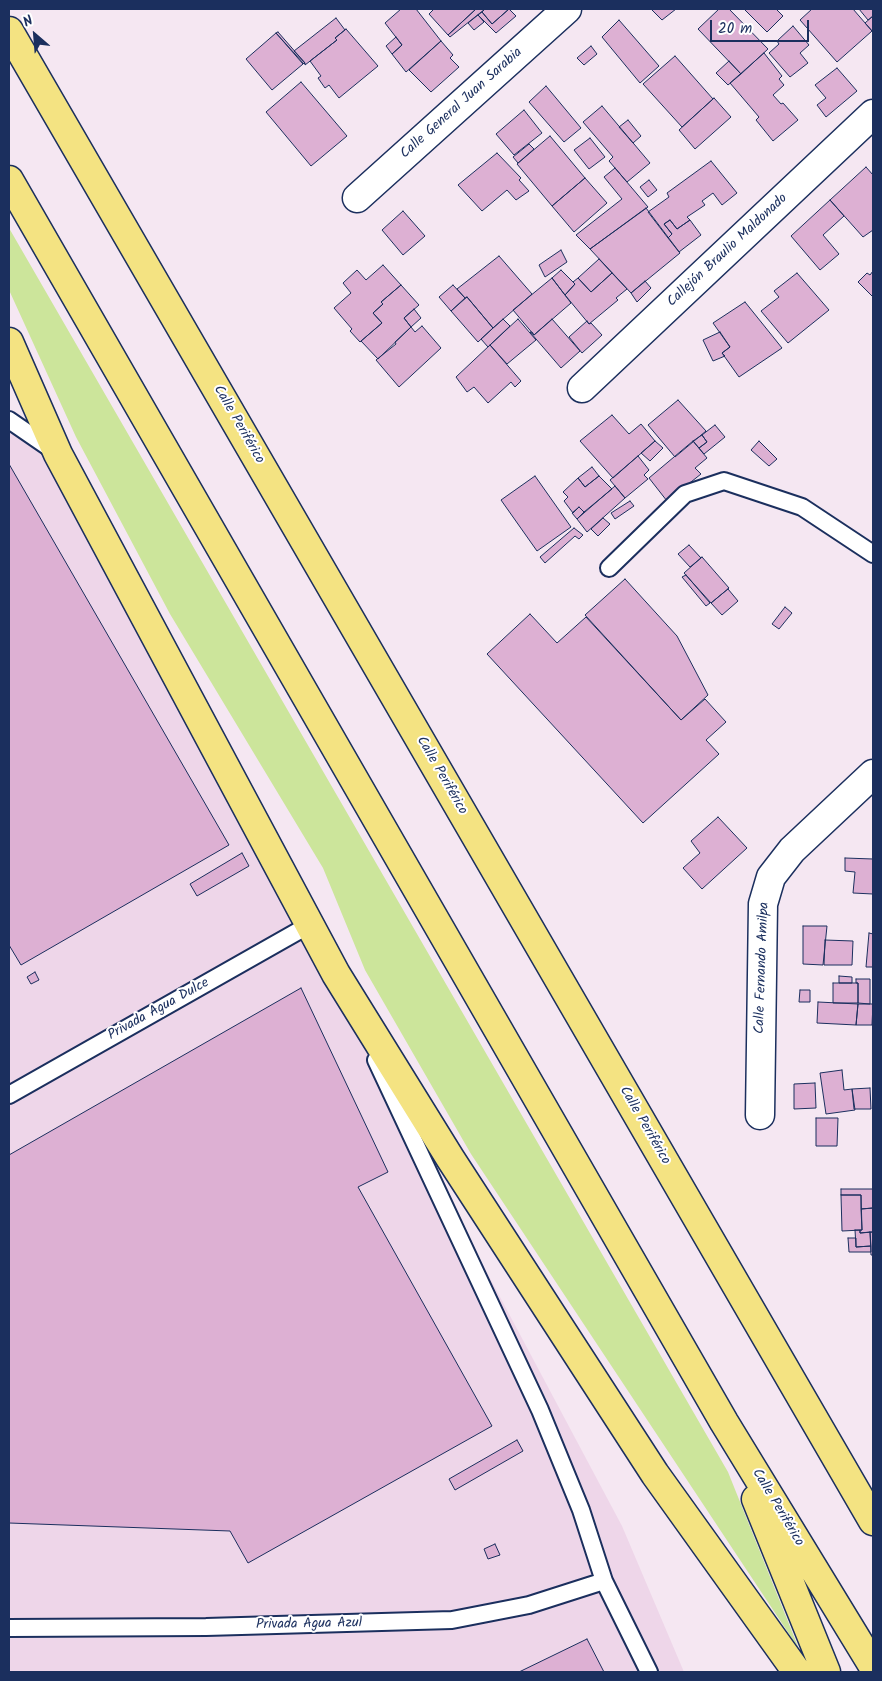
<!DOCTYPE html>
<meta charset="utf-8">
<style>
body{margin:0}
#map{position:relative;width:882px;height:1681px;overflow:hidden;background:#f5e7f2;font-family:Kalam,sans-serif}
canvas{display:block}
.frame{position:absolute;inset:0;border:10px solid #1b2f5e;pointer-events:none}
.north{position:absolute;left:10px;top:10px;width:50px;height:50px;-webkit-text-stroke:4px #fff;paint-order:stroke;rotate:333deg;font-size:14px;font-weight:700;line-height:20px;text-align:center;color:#1b2f5e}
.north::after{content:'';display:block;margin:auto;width:18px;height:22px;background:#1b2f5e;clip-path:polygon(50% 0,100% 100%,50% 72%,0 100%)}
.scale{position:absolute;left:710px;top:20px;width:99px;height:22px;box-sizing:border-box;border:2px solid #1b2f5e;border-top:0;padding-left:6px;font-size:15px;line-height:18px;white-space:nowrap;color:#1b2f5e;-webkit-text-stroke:4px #fff;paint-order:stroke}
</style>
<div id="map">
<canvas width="882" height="1681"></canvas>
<div class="frame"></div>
<div class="north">N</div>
<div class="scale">20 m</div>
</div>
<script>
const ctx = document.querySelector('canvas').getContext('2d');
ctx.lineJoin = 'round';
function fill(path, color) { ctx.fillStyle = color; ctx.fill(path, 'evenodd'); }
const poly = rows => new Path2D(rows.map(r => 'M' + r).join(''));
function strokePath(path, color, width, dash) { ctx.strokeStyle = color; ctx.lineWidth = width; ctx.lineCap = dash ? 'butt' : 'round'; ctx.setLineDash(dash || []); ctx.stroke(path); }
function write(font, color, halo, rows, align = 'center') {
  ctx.font = font + ' Kalam,sans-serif'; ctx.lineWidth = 4; ctx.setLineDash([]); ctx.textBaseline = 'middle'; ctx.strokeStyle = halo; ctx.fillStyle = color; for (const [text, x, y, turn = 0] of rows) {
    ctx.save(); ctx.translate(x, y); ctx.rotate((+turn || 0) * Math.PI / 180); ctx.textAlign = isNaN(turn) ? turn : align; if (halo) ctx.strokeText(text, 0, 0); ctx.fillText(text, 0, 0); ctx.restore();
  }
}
fill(poly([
 [9,426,39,449,304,929,622,1526,684,1672,9,1672]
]), '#eed6e9');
fill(poly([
 [9,228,728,1472,799,1649,471,1154,365,970,323,868,170,614,76,437,9,290]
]), '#cce59b');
const building = poly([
 [401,9,416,9,441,41,406,72,392,54,402,45,385,23,401,9],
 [434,9,476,9,448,35,429,14,434,9],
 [476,9,485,9,450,37,448,35,476,9],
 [485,9,509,9,492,24,482,12,485,9],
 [509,9,516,16,496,33,478,15,482,12,492,24,509,9],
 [651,9,676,9,662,20,651,9],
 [719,9,729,9,768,49,741,74,698,29,719,9],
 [744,9,776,9,783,16,767,32,744,9],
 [812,9,853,9,872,31,837,62,800,20,812,9],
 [859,9,873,9,873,16,868,20,859,9],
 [478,15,484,22,474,30,468,23,478,15],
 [873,16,873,32,865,23,873,16],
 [336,18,345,30,335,38,337,40,305,65,305,63,294,51,336,18],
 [619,20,659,66,640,83,602,37,619,20],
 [793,26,809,45,800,53,808,63,790,77,769,53,779,44,777,41,793,26],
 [346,29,378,66,339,98,329,85,325,88,318,78,321,76,310,61,337,40,335,38,346,29],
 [278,32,305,63,304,64,276,33,278,32],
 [276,33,303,64,272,90,246,59,276,33],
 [396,37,402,45,392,54,386,46,396,37],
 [441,41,453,55,450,58,459,67,431,92,409,70,441,41],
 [591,46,597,54,584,65,577,58,591,46],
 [764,53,782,76,779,79,784,85,773,95,781,104,783,103,798,120,773,141,756,120,759,117,730,83,764,53],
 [675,56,713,99,682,127,643,84,675,56],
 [729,61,741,74,728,85,716,73,729,61],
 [837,68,857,91,826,117,817,105,826,98,815,85,837,68],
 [301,82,347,136,311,166,266,112,301,82],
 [546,86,581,128,564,142,529,102,546,86],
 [714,98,731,117,695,149,679,130,714,98],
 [602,106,650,163,627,182,609,161,613,157,583,122,602,106],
 [524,110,542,133,514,155,496,134,524,110],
 [628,120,641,136,633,143,619,127,628,120],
 [550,136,585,178,552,206,517,164,550,136],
 [590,138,605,157,589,169,574,150,590,138],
 [529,144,534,149,518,163,513,157,529,144],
 [497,153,521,178,519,180,529,191,516,200,507,190,482,211,458,185,497,153],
 [711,161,737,193,722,205,713,193,702,201,705,205,687,217,690,220,677,229,670,220,664,224,672,234,668,238,648,212,669,197,667,193,711,161],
 [866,167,873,175,873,230,863,237,830,200,866,167],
 [615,168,648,207,590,249,576,235,622,199,604,177,615,168],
 [585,178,607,203,574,232,552,206,585,178],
 [649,180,657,190,648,197,640,187,649,180],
 [830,200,844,216,823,235,839,254,820,270,791,236,830,200],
 [646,208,680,253,631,293,590,249,646,208],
 [403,211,425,236,403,255,382,230,403,211],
 [670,220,677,229,690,220,701,235,679,252,668,238,672,234,664,224,670,220],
 [561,250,567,262,545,277,539,265,561,250],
 [499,256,532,294,493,328,467,297,465,298,457,289,499,256],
 [599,259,612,273,591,292,578,278,599,259],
 [383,265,401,285,381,302,383,304,373,313,382,323,360,342,350,331,352,329,334,308,351,293,343,283,357,270,366,280,383,265],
 [561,270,575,284,565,295,552,278,561,270],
 [873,271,873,297,858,282,867,273,870,275,873,271],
 [612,273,627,289,616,298,618,300,589,324,565,295,575,284,573,282,578,278,591,292,612,273],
 [797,273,829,310,788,343,761,311,779,297,774,291,797,273],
 [552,278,571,303,534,335,513,310,552,278],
 [645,281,651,288,637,302,631,293,645,281],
 [401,285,419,305,404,318,411,327,378,359,361,341,382,323,373,313,383,304,381,302,401,285],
 [453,285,465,298,451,311,439,297,453,285],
 [467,297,493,328,478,342,451,311,467,297],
 [745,302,782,348,739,377,722,353,730,347,713,323,745,302],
 [414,309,421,318,411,327,404,318,414,309],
 [503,319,510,326,488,347,481,339,503,319],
 [518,319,536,340,507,364,490,345,518,319],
 [552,319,580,351,561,368,530,332,532,332,534,335,552,319],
 [587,321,589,324,591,323,602,335,582,353,569,337,587,321],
 [422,326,441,348,399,387,376,360,396,344,395,342,411,327,415,332,422,326],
 [720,332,730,347,722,353,725,356,713,361,703,340,720,332],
 [490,345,521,381,515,387,511,382,488,403,474,387,467,392,456,377,490,345],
 [678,400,706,431,675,457,648,425,678,400],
 [612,415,629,434,641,424,655,441,613,478,580,441,612,415],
 [715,425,725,437,704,454,699,448,707,442,702,435,715,425],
 [702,435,707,442,699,448,693,441,702,435],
 [655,441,663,448,650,461,641,453,655,441],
 [693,441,707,458,695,468,701,474,667,501,649,478,693,441],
 [759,441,777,459,769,466,751,450,759,441],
 [638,456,649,470,644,475,648,479,625,498,610,480,638,456],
 [9,464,229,845,21,965,9,945,9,464],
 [592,467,599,476,585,487,578,478,592,467],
 [535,476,571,527,537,551,501,500,535,476],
 [599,476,612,489,584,512,579,507,573,513,564,501,568,497,563,492,578,478,585,487,599,476],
 [615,486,625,498,587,532,577,519,615,486],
 [630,501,634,506,615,519,611,513,630,501],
 [579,507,584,512,577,519,572,513,579,507],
 [603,518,610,524,598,536,591,529,603,518],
 [574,528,583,535,579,539,575,536,545,563,540,557,574,528],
 [689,545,701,558,690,567,678,554,689,545],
 [702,557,729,588,711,603,684,573,702,557],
 [686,575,710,603,706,606,682,577,686,575],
 [625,579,677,636,708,695,681,720,585,615,625,579],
 [728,589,738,601,722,615,711,603,728,589],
 [785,607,792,613,779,629,772,624,785,607],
 [530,614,557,643,586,617,681,720,705,699,726,722,706,740,719,754,643,823,487,654,530,614],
 [718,817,747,848,702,889,683,868,700,853,691,841,718,817],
 [242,853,249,866,197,896,190,884,242,853],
 [845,858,873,859,873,894,853,893,855,872,845,871,845,858],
 [803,926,827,926,823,965,803,964,803,926],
 [869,933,873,934,873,967,866,967,869,933],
 [825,940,853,941,852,965,824,965,825,940],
 [35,972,39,980,31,984,27,977,35,972],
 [839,976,852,977,852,983,839,983,839,976],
 [856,979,870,979,870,1004,858,1003,858,983,856,983,856,979],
 [833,983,858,983,858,1003,833,1003,833,983],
 [301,988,388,1172,358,1187,492,1426,248,1563,230,1531,9,1523,9,1155,301,988],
 [800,990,810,990,810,1002,799,1002,800,990],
 [818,1002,858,1004,856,1025,817,1023,818,1002],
 [858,1004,873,1004,872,1025,856,1025,858,1004],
 [842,1070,844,1090,852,1089,855,1110,826,1114,820,1073,842,1070],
 [815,1083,816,1108,794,1109,794,1084,815,1083],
 [870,1088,871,1109,854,1109,852,1089,870,1088],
 [816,1118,838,1118,837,1146,816,1146,816,1118],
 [841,1189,873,1189,873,1208,861,1209,861,1195,841,1195,841,1189],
 [841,1195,861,1195,862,1230,842,1231,841,1195],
 [873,1208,873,1232,860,1233,860,1230,862,1230,861,1209,873,1208],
 [855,1230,860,1230,860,1233,870,1232,871,1246,856,1247,855,1230],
 [870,1232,873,1232,873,1255,871,1255,870,1232],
 [848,1238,856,1238,856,1247,871,1246,871,1252,849,1252,848,1238],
 [517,1440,523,1451,455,1490,449,1479,517,1440],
 [495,1544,500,1555,488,1559,484,1549,495,1544],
 [587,1639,604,1672,519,1672,587,1639]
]);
fill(building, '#ddb0d3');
strokePath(building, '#1b2f5e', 1);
const service = poly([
 [9,420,54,451],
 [609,568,685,494,724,481,802,507,873,554],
 [376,1060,540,1410,581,1510,604,1581,649,1672],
 [9,1095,309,925],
 [9,1628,206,1627,452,1620,529,1605,604,1581]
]);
const minor = poly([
 [357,198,567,9],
 [582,388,873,114],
 [760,1115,763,904,771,877,792,850,873,774]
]);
const trunk = poly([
 [9,31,873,1521],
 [9,180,724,1422,873,1666],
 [9,342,58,454,336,974,450,1158,655,1474,797,1672],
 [756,1499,826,1672]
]);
strokePath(service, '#1b2f5e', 20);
strokePath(minor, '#1b2f5e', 31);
strokePath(trunk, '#1b2f5e', 31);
strokePath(service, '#fff', 16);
strokePath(minor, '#fff', 28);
strokePath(trunk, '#f4e382', 28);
write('14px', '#1b2f5e', '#fff', [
 ["Calle General Juan Sarabia",462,104,-42],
 ["Callejón Braulio Maldonado",728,251,-43],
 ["Calle Periférico",238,425,60],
 ["Calle Periférico",441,776,60],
 ["Calle Fernando Amilpa",763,968,-88],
 ["Privada Agua Dulce",159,1010,-29],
 ["Calle Periférico",644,1126,60],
 ["Calle Periférico",777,1508,59],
 ["Privada Agua Azul",309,1625,-1]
]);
</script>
